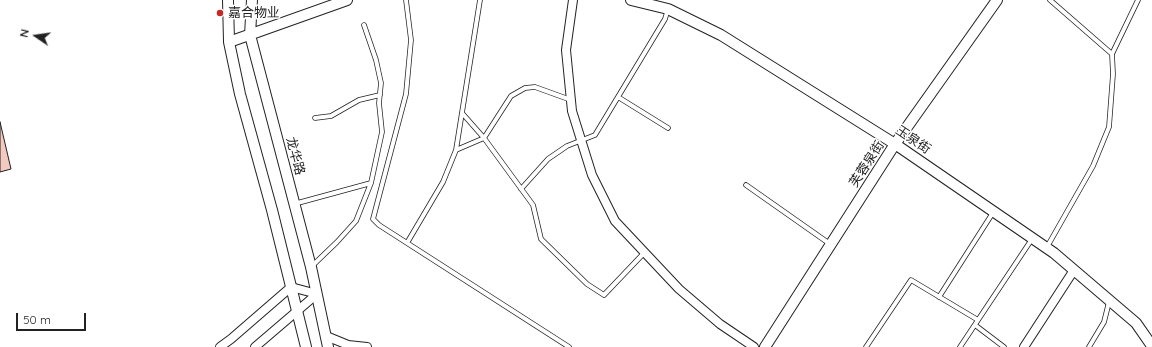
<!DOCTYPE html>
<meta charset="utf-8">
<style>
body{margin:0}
#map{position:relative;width:1152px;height:347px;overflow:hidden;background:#fff;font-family:Quicksand,sans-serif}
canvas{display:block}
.north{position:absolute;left:16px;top:16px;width:40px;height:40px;-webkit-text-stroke:3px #fff;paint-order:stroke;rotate:283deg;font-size:11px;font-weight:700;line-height:16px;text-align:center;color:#222}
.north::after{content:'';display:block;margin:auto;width:14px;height:18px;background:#222;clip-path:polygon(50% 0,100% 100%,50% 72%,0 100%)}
.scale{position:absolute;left:16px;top:313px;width:70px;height:18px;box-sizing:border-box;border:2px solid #222;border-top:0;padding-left:5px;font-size:12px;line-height:14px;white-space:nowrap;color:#222;-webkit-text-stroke:3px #fff;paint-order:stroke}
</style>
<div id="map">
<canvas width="1152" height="347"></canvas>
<div class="north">N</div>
<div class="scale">50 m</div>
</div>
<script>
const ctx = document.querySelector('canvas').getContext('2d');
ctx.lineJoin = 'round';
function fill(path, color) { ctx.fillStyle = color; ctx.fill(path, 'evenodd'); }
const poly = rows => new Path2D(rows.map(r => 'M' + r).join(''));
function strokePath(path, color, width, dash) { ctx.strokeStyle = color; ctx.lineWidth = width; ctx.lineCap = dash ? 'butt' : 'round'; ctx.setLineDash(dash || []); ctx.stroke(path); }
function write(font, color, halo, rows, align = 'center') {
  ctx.font = font + ' Quicksand,"Noto Sans SC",sans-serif'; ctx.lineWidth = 3; ctx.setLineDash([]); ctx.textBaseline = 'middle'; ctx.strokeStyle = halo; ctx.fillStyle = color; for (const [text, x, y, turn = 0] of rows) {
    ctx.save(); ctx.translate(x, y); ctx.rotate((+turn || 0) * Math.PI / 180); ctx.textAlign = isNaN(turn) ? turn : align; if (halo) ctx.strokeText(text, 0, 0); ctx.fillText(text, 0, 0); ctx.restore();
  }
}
const building = poly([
 [0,122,11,169,0,172,0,122]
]);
fill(building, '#f3c9c0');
strokePath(building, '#222', 1);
const service = poly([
 [406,0,411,40,406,94,373,219,379,225,569,347],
 [1050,0,1112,54],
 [618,97,668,128],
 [462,113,484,138,533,205,541,239,587,284,604,295,644,253],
 [315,118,331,116,359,100,380,95],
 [456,150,484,138,511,96,525,88,535,87,571,100],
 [746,185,830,244],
 [521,189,548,159,567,146,595,135,665,19,668,9],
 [294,204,371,183],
 [407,243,443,182,456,150,480,0],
 [1047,247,1093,166,1109,127,1113,74,1112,54,1138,0],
 [311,267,337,242,356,221,371,183,382,132,379,103,381,83,376,60,364,25],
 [939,297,994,211],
 [975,325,1004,347],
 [866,347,911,280,978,320],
 [960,347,1032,239],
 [1089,347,1104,322,1109,302]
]);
const minor = poly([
 [573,0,566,50,572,111,592,175,615,221,679,289,720,324,754,347],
 [326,336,348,345,367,347],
 [220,347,231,339,291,287,317,294],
 [255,347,317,294],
 [1024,347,1074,270]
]);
const tertiary = poly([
 [228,0,229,42,240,94,272,210,306,347],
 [252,0,250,35,311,267,328,347],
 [631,0,668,9,721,35,895,144,1054,253,1136,323,1152,346],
 [229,42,347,0],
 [765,347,895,144,997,0]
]);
strokePath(service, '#222', 5.5);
strokePath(minor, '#222', 10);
strokePath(tertiary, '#222', 12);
strokePath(service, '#fff', 4);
strokePath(minor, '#fff', 8);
strokePath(tertiary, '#fff', 10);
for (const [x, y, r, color] of [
 [220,13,4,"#c62828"]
]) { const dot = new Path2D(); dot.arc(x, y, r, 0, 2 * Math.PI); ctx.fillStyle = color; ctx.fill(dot); strokePath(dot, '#fff', 1.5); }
write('13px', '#222', '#fff', [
 ["嘉合物业",228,13]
], 'left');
write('13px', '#222', '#fff', [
 ["玉泉街",913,140,34],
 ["龙华路",295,156,75],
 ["芙蓉泉街",867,164,-57]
]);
</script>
